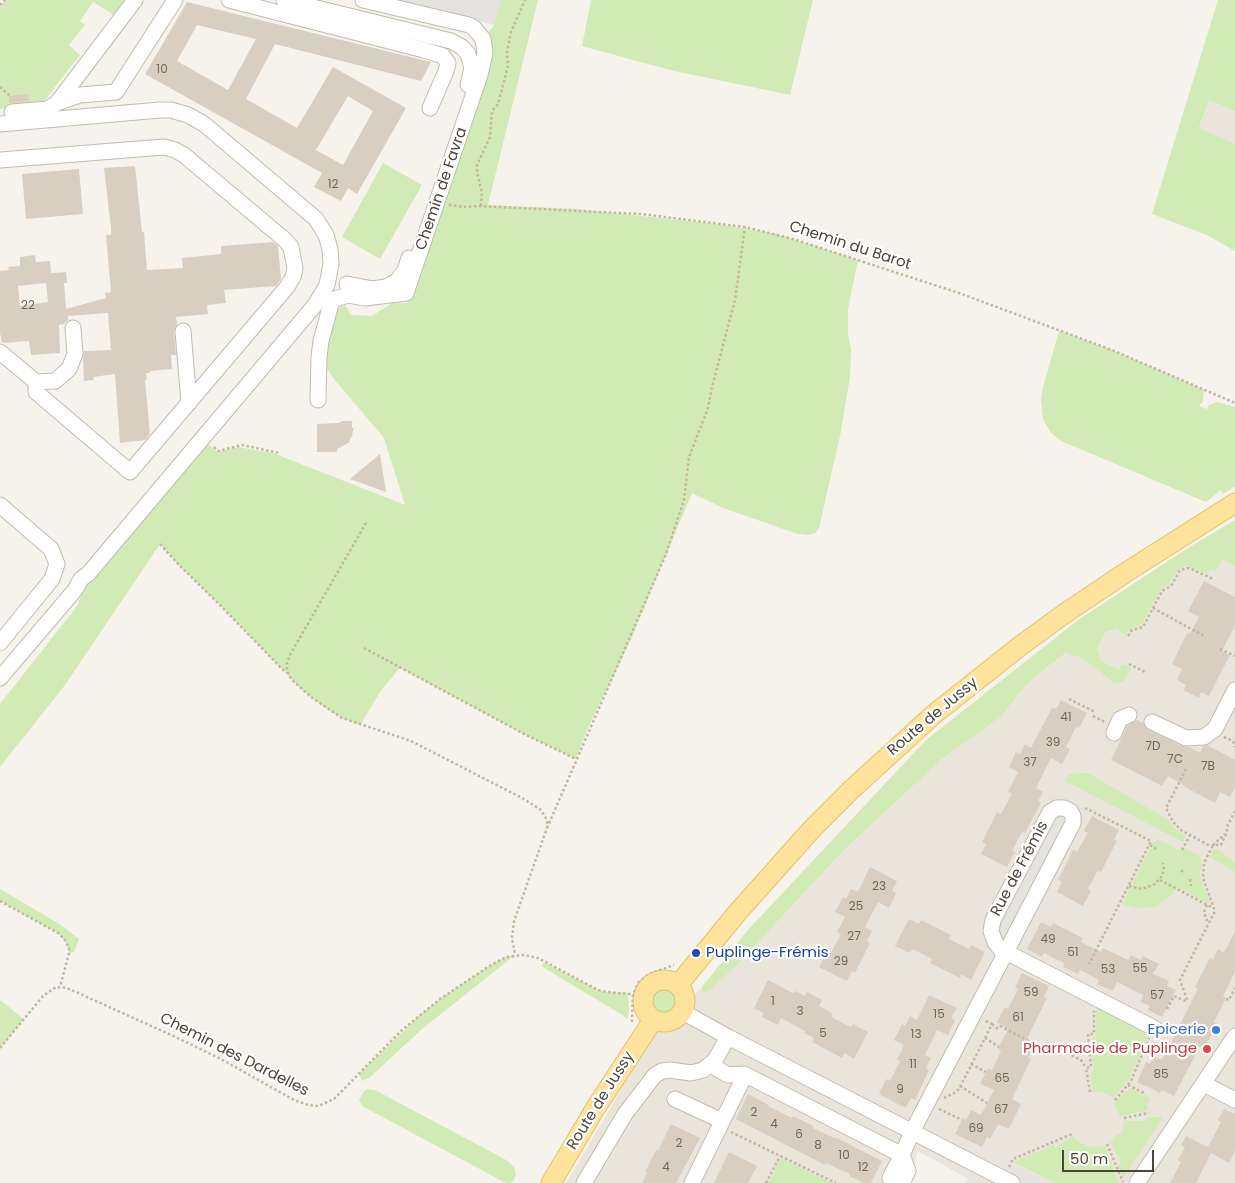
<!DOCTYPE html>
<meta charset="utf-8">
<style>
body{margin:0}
#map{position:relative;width:1235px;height:1183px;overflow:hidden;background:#f6f3ec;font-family:Poppins,sans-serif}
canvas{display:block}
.scale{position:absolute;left:1062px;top:1150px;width:92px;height:22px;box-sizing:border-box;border:2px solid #4b4439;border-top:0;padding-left:6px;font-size:15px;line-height:18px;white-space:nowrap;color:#4b4439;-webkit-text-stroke:4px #fff;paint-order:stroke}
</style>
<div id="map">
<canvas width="1235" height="1183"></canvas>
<div class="scale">50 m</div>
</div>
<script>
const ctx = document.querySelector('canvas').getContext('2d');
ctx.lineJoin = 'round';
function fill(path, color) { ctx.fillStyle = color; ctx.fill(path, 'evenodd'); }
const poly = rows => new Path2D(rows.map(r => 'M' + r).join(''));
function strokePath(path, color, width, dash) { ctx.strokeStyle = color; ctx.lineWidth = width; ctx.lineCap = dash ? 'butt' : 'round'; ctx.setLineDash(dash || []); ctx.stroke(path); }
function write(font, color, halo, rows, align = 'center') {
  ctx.font = font + ' Poppins,sans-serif'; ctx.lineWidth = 4.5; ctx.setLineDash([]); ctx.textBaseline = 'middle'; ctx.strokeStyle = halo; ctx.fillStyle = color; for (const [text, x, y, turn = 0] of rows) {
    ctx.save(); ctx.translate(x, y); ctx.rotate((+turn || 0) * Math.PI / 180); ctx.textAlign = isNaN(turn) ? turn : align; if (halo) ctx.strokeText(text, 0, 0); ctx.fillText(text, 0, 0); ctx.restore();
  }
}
fill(poly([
 [1209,100,1235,111,1235,144,1199,129],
 [1222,559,1235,566,1235,1183,965,1183,967,1178,917,1151,913,1174,908,1183,566,1183,621,1090,628,1076,651,1040,701,988,704,993,737,965,844,850,942,759,1002,716,1016,697,1031,680,1067,653,1082,658,1115,684,1123,682,1131,668,1119,669,1101,661,1097,648,1106,632,1116,629,1131,629,1142,624,1162,587,1168,585,1176,572,1182,567,1188,566,1210,569]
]), '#eae5da');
fill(poly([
 [6,0,130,0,117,17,93,2,80,21,85,25,69,45,80,55,44,101,34,106,0,109,0,7],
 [500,0,538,0,488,205,577,209,724,225,776,234,858,260,848,309,848,335,851,349,850,377,840,436,819,528,815,533,808,535,798,534,723,508,692,493,629,644,588,728,576,759,524,734,400,668,382,689,360,725,342,718,321,705,300,688,218,603,180,566,160,544,65,685,0,767,0,704,78,605,85,580,205,441,217,452,238,447,273,453,405,505,384,438,334,379,323,363,335,309,345,305,351,315,372,316,392,303,407,303,418,275,483,39,493,27],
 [591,0,813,0,790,95,670,70,582,46],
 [1218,0,1235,0,1235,111,1209,100,1199,128,1235,144,1235,251,1207,235,1152,214],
 [383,163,422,185,380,259,342,237],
 [1059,331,1112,350,1204,390,1203,401,1199,406,1207,409,1209,405,1217,402,1235,407,1235,486,1223,494,1221,490,1206,502,1061,441,1051,433,1043,419,1041,401,1043,387],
 [1235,520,1235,566,1222,559,1216,571,1210,569,1208,574,1188,566,1182,567,1176,572,1168,585,1162,588,1142,624,1131,629,1125,634,1116,629,1106,632,1097,648,1101,661,1119,669,1122,664,1132,668,1123,682,1115,684,1082,658,1066,653,1031,680,1016,697,1002,716,942,759,844,850,737,965,709,991,703,993,701,988,747,931,926,740,1078,620,1191,546],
 [1078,773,1088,773,1167,819,1177,831,1186,836,1183,842,1065,781,1068,775],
 [1157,839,1172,846,1174,849,1180,849,1181,847,1197,854,1201,860,1202,867,1199,874,1209,901,1208,903,1177,888,1168,898,1154,907,1136,908,1122,904,1153,842,1156,842],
 [1214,849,1219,849,1224,854,1235,862,1235,872,1210,857],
 [0,889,61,925,79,939,74,952,69,953,67,944,58,933,0,901],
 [515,955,422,1029,369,1078,362,1081,359,1074,420,1015,440,999,491,965,506,957],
 [544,962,598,990,607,992,628,993,629,1010,627,1020,624,1016,541,966],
 '650 1002a14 14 0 1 1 28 0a14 14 0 1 1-28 0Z',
 [0,1000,24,1019,0,1048],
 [1096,1006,1150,1032,1129,1080,1113,1098,1102,1092,1092,1092,1091,1073,1093,1072,1092,1037,1096,1036],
 [1130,1088,1150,1098,1147,1105,1148,1110,1120,1116,1114,1103],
 [366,1089,375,1090,508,1161,514,1167,516,1174,514,1180,510,1183,504,1182,362,1106,359,1099],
 [1147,1117,1163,1117,1124,1177,1118,1166,1121,1162,1110,1142,1118,1134,1121,1135,1124,1121,1147,1121],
 [1073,1136,1080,1143,1090,1147,1106,1146,1118,1183,1055,1183,1014,1162,1034,1152,1037,1153,1053,1145,1055,1148],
 [781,1158,832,1183,769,1183]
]), '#d2eab5');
fill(poly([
 [390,0,500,0,494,25],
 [1050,795,1089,811,1022,940,985,922],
 [1012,1165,1046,1183,1028,1183,1009,1173]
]), '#e5e3e0');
fill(poly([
 [187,2,431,62,421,81,275,44,246,99,297,128,333,67,406,108,357,194,348,188,341,201,314,187,322,173,145,74],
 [197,25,256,39,228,90,177,61],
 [348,96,373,111,343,165,316,150],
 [28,94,29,101,9,103,9,96],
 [135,166,142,232,144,232,147,270,183,268,182,258,221,254,221,246,273,242,278,246,281,279,276,286,224,290,226,303,207,305,208,314,176,317,177,324,174,332,176,355,171,355,172,369,150,371,150,373,146,373,147,379,145,380,150,434,145,440,120,443,115,374,93,377,94,380,84,381,83,360,84,351,111,350,108,313,68,316,68,320,64,324,59,325,60,353,31,355,29,341,2,343,0,333,0,271,9,270,8,267,20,266,20,257,35,255,36,262,50,261,51,273,66,272,67,283,64,283,66,309,106,298,105,293,111,292,106,235,111,235,111,228,104,168],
 [46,283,48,302,20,306,18,286],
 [79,169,83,214,26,219,22,174],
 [342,421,352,421,352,428,354,428,352,434,353,435,349,441,350,442,337,449,337,452,317,452,317,424,339,423],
 [380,454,386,492,350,479],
 [1204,581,1235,597,1235,625,1222,651,1230,655,1209,696,1201,692,1199,698,1183,690,1186,685,1177,680,1182,669,1172,664,1187,633,1190,634,1199,617,1188,611],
 [1061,700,1087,713,1079,728,1076,727,1066,747,1070,749,1062,764,1051,758,1036,788,1043,792,1038,801,1041,803,1025,833,1022,832,1012,851,1015,852,1007,867,981,854,986,844,982,842,997,812,1001,814,1012,794,1008,792,1018,772,1009,767,1016,752,1020,754,1025,744,1031,748,1052,708,1056,709],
 [1137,720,1143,723,1148,730,1182,746,1189,747,1200,753,1203,746,1207,745,1235,760,1235,787,1230,797,1220,792,1215,803,1183,786,1184,785,1168,776,1162,786,1111,760,1127,726],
 [1092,816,1119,830,1114,840,1117,841,1101,872,1098,870,1088,889,1091,891,1083,906,1057,892,1062,882,1058,880,1073,850,1077,852,1088,833,1084,831],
 [870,867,897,881,892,891,896,893,889,908,878,902,865,927,872,931,867,941,870,943,855,973,852,971,847,981,819,967,827,951,831,953,841,934,837,932,845,917,835,912,843,897,846,899,851,889,858,892],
 [909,919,919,924,921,920,951,935,949,939,969,949,971,945,985,952,971,980,961,974,960,978,930,963,932,959,912,949,910,953,895,946],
 [1041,922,1051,927,1053,923,1083,938,1081,942,1101,952,1103,948,1128,960,1131,955,1141,960,1143,956,1159,964,1153,974,1169,981,1167,986,1176,990,1162,1017,1148,1010,1150,1006,1140,1002,1143,995,1117,982,1113,991,1097,984,1099,980,1080,970,1078,974,1063,967,1064,963,1044,953,1042,957,1027,949],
 [1235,932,1235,972,1223,996,1226,998,1214,1022,1217,1024,1204,1049,1200,1046,1174,1096,1162,1090,1160,1093,1137,1082,1146,1062,1150,1064,1154,1056,1162,1060,1198,989,1195,987,1210,958,1213,960,1218,949,1224,953],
 [1022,973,1049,986,1044,997,1047,998,1025,1043,1033,1047,1028,1058,1031,1059,1012,1099,1021,1104,1009,1129,998,1124,990,1139,987,1137,982,1147,955,1134,963,1118,966,1120,971,1110,981,1115,994,1090,980,1084,988,1068,992,1070,1001,1051,998,1049,1008,1029,997,1022,1005,1007,1008,1009,1018,989,1015,988],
 [768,980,793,993,795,991,805,996,807,992,822,1000,819,1006,833,1014,831,1017,851,1027,853,1024,868,1032,854,1059,845,1053,842,1058,812,1042,814,1038,804,1033,805,1031,781,1018,778,1025,762,1017,764,1013,754,1008],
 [929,995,957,1008,951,1018,955,1020,948,1035,937,1030,925,1055,931,1058,926,1068,929,1070,915,1100,911,1098,906,1108,879,1094,886,1079,890,1081,900,1061,897,1060,904,1045,894,1040,902,1024,905,1026,910,1016,917,1020],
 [748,1094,769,1105,768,1106,792,1118,793,1116,813,1126,813,1128,836,1139,837,1138,882,1161,871,1183,864,1183,849,1176,850,1174,826,1163,825,1165,736,1119],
 [1224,1109,1235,1114,1235,1151,1229,1163,1211,1153,1196,1183,1170,1183,1181,1162,1178,1160,1185,1147,1181,1145,1186,1136,1208,1147,1221,1122,1218,1120],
 [671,1124,700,1138,676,1183,642,1183,647,1173,645,1172,656,1150,658,1151],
 [729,1152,757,1166,748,1183,714,1183]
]), '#d8cfc1');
const minor = poly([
 [229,0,424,50,443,56,448,63,446,71,430,108],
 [284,0,451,41,462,47,468,54,472,68,468,85],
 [57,103,80,95,116,92,175,0],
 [12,112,48,109,57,103,135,0],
 [0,124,160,110,171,110,188,115,204,124,316,219,326,235,330,249,331,264,327,285,315,305,88,574,81,579,75,590,0,678],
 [0,160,164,147,175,150,184,155,285,240,291,247,295,268,293,277,287,287,130,472,36,392,36,382,0,352],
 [347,284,373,289,386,287,397,281,405,270,409,258],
 [183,331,189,403],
 [36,382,55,381,69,369,75,354,73,328],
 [318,400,319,357,321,341,332,300,348,295,365,298,406,293,480,75,485,53,483,39,474,28,469,25,363,0],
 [0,505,51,549,57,564,52,579,0,643],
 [1152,722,1186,738,1204,737,1215,729,1235,690],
 [1114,733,1120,719,1129,715],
 [1057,808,1064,808,1070,811,1073,816,1073,823,1006,952,1001,950,995,942,991,931,993,920,1050,812,1057,808],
 [683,1012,728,1037,1012,1183],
 [711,1065,728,1075,744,1074,902,1155,912,1132,1006,952,1154,1028],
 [1204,1084,1235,1100],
 [675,1099,722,1121],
 [902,1155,908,1171,902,1183],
 [890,1178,902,1155],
 [584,1183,625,1114,655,1075,662,1071,670,1070,691,1073,703,1070,715,1060,728,1037],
 [692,1183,745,1075],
 [1137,1183,1235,1036]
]);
const major = poly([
 '643 1001a21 21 0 1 1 42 0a21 21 0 1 1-42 0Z',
 [678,985,737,913,812,829,851,790,933,715,1020,646,1064,614,1128,571,1235,503],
 [551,1183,595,1109,653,1020]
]);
strokePath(minor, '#c2bbae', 17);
strokePath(major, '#e6c16a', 21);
strokePath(poly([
 [0,5,5,0],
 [0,87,10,96],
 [449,205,466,207,478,206,641,214,745,227,793,239,959,293,1112,350,1235,403],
 [481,206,482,193,477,172,477,165,490,137,492,111,498,104,508,66,507,52,511,32,525,0],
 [214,447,218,451,242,445,279,453],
 [366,523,291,653,287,662,287,671,291,679,311,697,342,718,411,741,522,798,541,810,547,820,547,828,514,921,512,938,515,955],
 [160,544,180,566,218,603,286,673],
 [1153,608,1204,636],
 [1128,636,1132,630,1143,627,1162,591,1171,586,1180,570,1189,568,1213,579],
 [364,648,524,734,576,759],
 [1220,649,1235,656],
 [1129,664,1145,672],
 [1069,699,1095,712],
 [1093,716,1105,722],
 [1224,737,1233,741,1235,747],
 [1186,769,1166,808,1173,822,1181,830,1212,847,1204,863,1203,878,1215,911,1180,980,1188,1002],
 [1085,808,1151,841,1089,964],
 [547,828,666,554,684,500,689,457,708,408,712,387,735,300,745,227],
 [1150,845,1156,849],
 [1213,845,1225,834],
 [1212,847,1213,845,1221,845,1227,832,1227,827,1235,811],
 [1182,850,1190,835],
 [1181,872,1183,870],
 [1190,879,1191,886],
 [1160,880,1213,908],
 [1129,886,1142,889,1155,884,1162,876,1164,869,1163,863],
 [0,901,58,933,65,940,69,948,69,953,60,987],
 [1207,905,1204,912,1208,924],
 [1226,999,1229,1000,1235,988],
 [1167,1009,1174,996,1188,1002],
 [632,1022,633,994,639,982,649,974,674,965],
 [992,1024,997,1028,1000,1026,1044,1049,1053,1046,1081,1060,1086,1068],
 [1167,1030,1173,1033],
 [985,1038,999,1047],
 [0,1048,43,996,56,987,67,988,169,1034,219,1058,294,1100,308,1105,318,1106,334,1099,401,1031,440,999,491,965,506,957,525,955,538,958,598,990,607,992,643,995],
 [971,1064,986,1072],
 [1128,1085,1146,1094],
 [960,1086,987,1103],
 [1090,1092,1086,1068,1091,1067,1088,1034,1094,1034,1094,1011],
 [944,1098,956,1092,959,1089,985,1038,992,1024,984,1020],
 [1115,1100,1131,1081,1149,1038],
 [939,1109,962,1120],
 [1124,1118,1149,1113],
 [731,1132,836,1183],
 [1107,1144,1123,1182],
 [1009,1167,1013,1159,1072,1134],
 [766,1183,780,1156]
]), '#c4b79f', 2.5, [2.5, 2.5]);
strokePath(minor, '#fff', 15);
strokePath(major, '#ffe39c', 19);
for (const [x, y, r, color] of [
 [696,953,5,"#1a4fb4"],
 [1216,1030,5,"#3f7fe0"],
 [1207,1049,5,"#e0444e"]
]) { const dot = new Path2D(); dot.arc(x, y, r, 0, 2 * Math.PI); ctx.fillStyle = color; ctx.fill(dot); strokePath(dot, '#fff', 2); }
write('12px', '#6e675b', null, [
 ["10",162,70],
 ["12",333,185],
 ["22",28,306],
 ["41",1066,718],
 ["39",1053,743],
 ["7D",1153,747],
 ["7C",1175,760],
 ["37",1030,763],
 ["7B",1208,767],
 ["23",879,887],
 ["25",856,907],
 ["27",854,937],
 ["49",1048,940],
 ["51",1073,953],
 ["29",841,962],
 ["55",1140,969],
 ["53",1108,970],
 ["59",1031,993],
 ["57",1157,996],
 ["1",773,1002],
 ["3",800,1012],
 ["15",939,1015],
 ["61",1018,1018],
 ["5",823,1034],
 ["13",916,1035],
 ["11",913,1065],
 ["85",1161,1075],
 ["65",1002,1079],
 ["9",900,1090],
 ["67",1001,1110],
 ["2",754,1113],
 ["4",774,1125],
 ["69",976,1129],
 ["6",799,1135],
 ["2",679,1144],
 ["8",818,1146],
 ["10",844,1156],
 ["4",666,1168],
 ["12",863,1168]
]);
write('15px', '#4b4439', '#fff', [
 ["Chemin de Favra",442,189,-71],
 ["Chemin du Barot",850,246,18],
 ["Route de Jussy",933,717,-40],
 ["Rue de Frémis",1020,869,-62],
 ["Chemin des Dardelles",234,1055,27],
 ["Route de Jussy",601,1101,-58]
]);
write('15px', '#164399', '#fff', [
 ["Puplinge-Frémis",706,953]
], 'left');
write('15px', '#366cbe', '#fff', [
 ["Epicerie",1206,1030]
], 'right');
write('15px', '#be3a42', '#fff', [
 ["Pharmacie de Puplinge",1197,1049]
], 'right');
</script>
